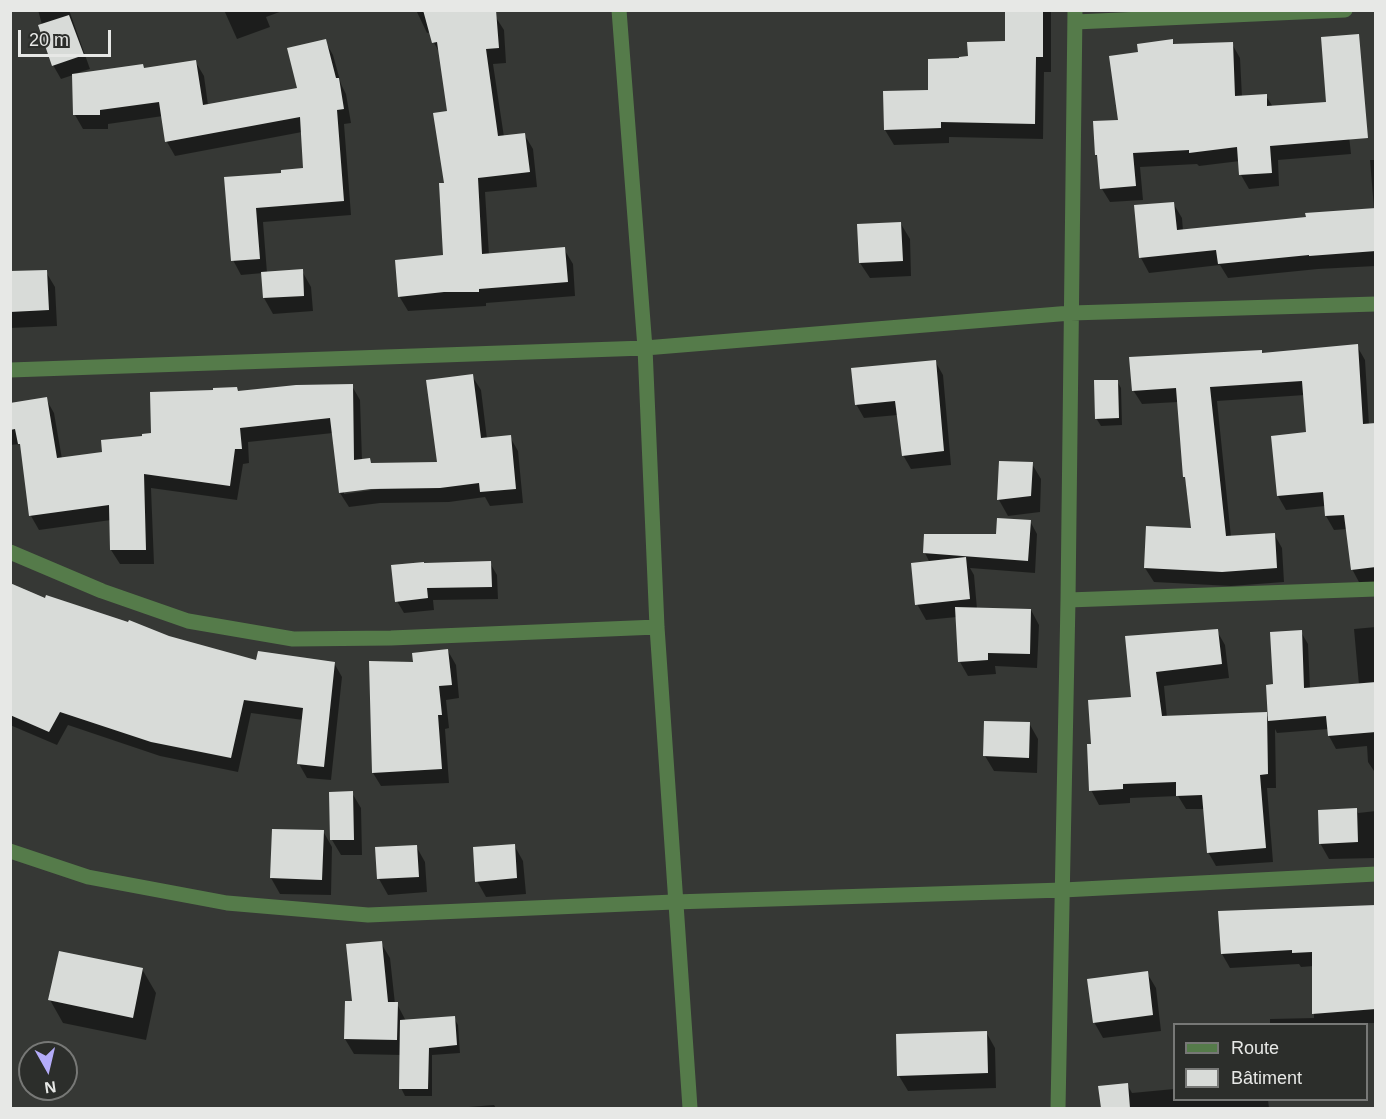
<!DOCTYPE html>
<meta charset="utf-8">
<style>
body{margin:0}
#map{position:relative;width:1386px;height:1119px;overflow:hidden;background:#363835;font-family:Helvetica,sans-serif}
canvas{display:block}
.frame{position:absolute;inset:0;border:12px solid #e7e8e6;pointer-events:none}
.legend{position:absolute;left:1173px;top:1023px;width:195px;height:78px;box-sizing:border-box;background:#2c2e2b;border:2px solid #777876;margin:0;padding:8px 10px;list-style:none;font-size:18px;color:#e7e8e6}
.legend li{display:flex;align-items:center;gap:12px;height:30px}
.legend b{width:30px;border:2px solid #777876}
.north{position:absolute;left:18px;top:1041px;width:60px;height:60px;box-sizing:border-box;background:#2c2e2b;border:2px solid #777876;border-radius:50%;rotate:172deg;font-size:16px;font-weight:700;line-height:24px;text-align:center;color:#e7e8e6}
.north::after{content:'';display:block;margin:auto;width:21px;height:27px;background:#b4acf9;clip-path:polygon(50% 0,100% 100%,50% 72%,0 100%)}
.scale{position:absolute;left:18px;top:30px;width:93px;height:27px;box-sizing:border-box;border:3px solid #e7e8e6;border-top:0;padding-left:8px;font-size:18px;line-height:21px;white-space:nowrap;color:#e7e8e6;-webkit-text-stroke:4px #2c2e2b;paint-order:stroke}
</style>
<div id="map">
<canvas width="1386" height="1119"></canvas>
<div class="frame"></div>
<ul class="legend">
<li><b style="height:8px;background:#557b4a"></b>Route</li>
<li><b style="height:16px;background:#d8dbd8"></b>Bâtiment</li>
</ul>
<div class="north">N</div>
<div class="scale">20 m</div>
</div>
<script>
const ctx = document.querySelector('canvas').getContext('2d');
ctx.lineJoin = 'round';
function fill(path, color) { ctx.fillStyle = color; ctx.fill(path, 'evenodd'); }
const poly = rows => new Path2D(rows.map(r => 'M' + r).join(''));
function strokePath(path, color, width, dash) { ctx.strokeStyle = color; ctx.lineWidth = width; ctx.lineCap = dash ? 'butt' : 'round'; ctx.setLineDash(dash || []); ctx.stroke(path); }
fill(poly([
 [38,10,69,10,90,69,77,73,145,70,195,61,204,76,208,105,299,89,325,41,333,55,341,84,346,94,351,123,344,124,351,215,263,222,267,273,302,271,311,287,313,311,273,314,264,298,263,273,241,275,233,260,226,178,283,174,304,169,302,132,175,156,167,142,163,116,108,124,108,129,83,129,75,115,73,75,61,79,53,65],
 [224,10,285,10,266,17,270,27,237,39],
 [416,10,460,10,495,16,504,30,506,63,493,64,504,137,524,134,533,149,537,187,485,192,489,255,564,249,573,264,575,296,486,303,486,306,408,311,399,296,445,257,449,112,441,55,434,43,431,32,427,33],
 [1006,10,1051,10,1051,72,1044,72,1043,139,949,137,949,143,894,145,885,130,969,58,1006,42],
 [1172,41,1175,46,1232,44,1240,58,1242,97,1266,96,1273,107,1347,117,1351,154,1278,160,1279,186,1249,189,1241,175,1240,161,1199,166,1197,164,1140,167,1143,200,1110,202,1102,189,1099,159,1096,155,1120,122,1139,53],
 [1370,160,1376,160,1376,266,1318,269,1228,278,1220,265,1149,273,1141,258,1135,207,1173,203,1182,218,1183,231,1307,218,1374,209],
 [901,224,910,239,911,276,870,278,860,263],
 [46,272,55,287,57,326,10,328,10,273],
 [1357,346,1365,360,1369,425,1376,424,1376,582,1360,584,1352,569,1347,529,1334,530,1326,516,1325,506,1286,510,1278,496,1308,433,1305,395,1217,401,1231,537,1274,534,1282,548,1284,582,1231,586,1154,582,1145,568,1192,530,1185,477,1178,402,1142,404,1133,390,1263,354],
 [935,361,943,375,951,465,911,469,903,455,898,415,864,418,856,404],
 [472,376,481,390,487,439,510,437,518,451,523,503,490,506,485,497,449,502,380,503,349,507,340,493,333,433,248,442,249,463,243,464,237,500,151,488,154,564,120,564,111,550,111,520,39,530,31,516,22,448,20,444,10,445,10,405,46,399,54,413,62,459,104,453,152,434,215,392,237,388,239,393,352,386,360,400,362,460,369,459,372,465,438,464],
 [378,486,379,489,344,494,344,491],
 [1117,381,1121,388,1122,425,1101,426,1096,418],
 [1000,463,1032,464,1041,479,1040,512,1008,516,999,500],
 [1030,521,1037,534,1035,573,970,568,974,575,977,609,1031,610,1039,625,1037,668,995,666,996,674,968,676,960,662,957,617,926,620,917,604,930,563,925,553,998,536],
 [490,563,497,575,498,599,433,600,434,610,404,613,397,601,393,567],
 [10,594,46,600,168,638,258,662,334,663,342,677,331,780,307,778,299,764,303,720,251,713,238,772,160,756,68,725,57,745,10,725],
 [1376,627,1376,774,1368,762,1367,746,1336,749,1329,736,1328,729,1277,733,1275,729,1276,788,1267,788,1273,862,1216,866,1208,852,1205,809,1186,809,1178,796,1130,798,1130,803,1099,805,1091,790,1093,746,1133,698,1127,638,1217,631,1225,645,1229,678,1164,686,1167,718,1266,714,1270,720,1274,686,1301,632,1308,644,1310,689,1359,685,1354,629],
 [448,651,456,665,459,698,446,700,449,728,445,729,449,783,381,786,373,773,415,663],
 [1029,723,1038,739,1037,773,994,771,985,756],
 [352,793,361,808,362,855,341,855,332,840],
 [1356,809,1358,813,1376,811,1376,858,1329,859,1320,843],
 [323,831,332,847,331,895,280,894,271,878],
 [514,845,523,861,526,894,486,897,477,881],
 [416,846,425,862,427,892,388,895,379,879],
 [1376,906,1376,1023,1270,1024,1270,1019,1314,1018,1314,966,1301,967,1299,964,1230,968,1222,954],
 [381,943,390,958,395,1004,397,1004,406,1021,454,1018,458,1025,460,1053,432,1055,432,1096,405,1096,401,1088,401,1055,354,1054,345,1039,354,1003],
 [142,969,156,993,146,1040,63,1023,50,1000],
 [1147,973,1156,988,1161,1031,1103,1038,1094,1022],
 [986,1032,995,1048,996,1088,908,1091,899,1076],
 [1127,1084,1132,1093,1174,1089,1174,1100,1268,1100,1269,1108,1102,1108,1100,1087],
 [494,1105,496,1108,456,1108]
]), '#0007');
fill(poly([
 [423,10,496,10,499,48,486,49,498,136,525,133,530,172,478,178,482,254,565,247,568,282,479,289,479,292,444,292,398,297,395,260,443,255,439,183,444,183,433,113,447,111,437,42,432,43],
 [1005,10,1043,10,1043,57,1036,57,1035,124,941,122,941,128,884,130,883,91,928,90,928,59,959,58,959,57,968,56,967,42,1005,41],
 [69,15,84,55,52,66,38,25],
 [1359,34,1368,138,1270,146,1272,173,1239,175,1237,147,1189,153,1189,150,1133,153,1136,186,1100,189,1097,155,1095,155,1093,121,1118,120,1109,56,1138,52,1137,44,1173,39,1173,44,1233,42,1235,96,1267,94,1267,106,1326,102,1321,37],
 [326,39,336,78,339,78,344,109,337,110,344,201,256,208,260,259,231,261,224,177,281,173,281,170,303,168,300,117,165,142,159,102,100,110,100,115,73,115,72,74,143,64,144,68,196,60,203,105,297,88,287,48],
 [1174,202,1177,230,1306,217,1305,213,1376,208,1376,251,1309,256,1309,255,1218,264,1216,250,1139,258,1134,205],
 [901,222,903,261,859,263,857,224],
 [303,269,304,296,263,298,261,272],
 [47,270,49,310,10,312,10,271],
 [1358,344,1363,424,1376,423,1376,567,1351,570,1344,515,1325,516,1323,492,1277,496,1271,436,1306,432,1302,381,1210,387,1226,536,1275,533,1277,568,1222,572,1144,568,1146,526,1191,528,1185,477,1183,477,1176,388,1132,391,1129,357,1262,350,1262,353],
 [936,360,944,451,902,456,895,401,855,405,851,368],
 [473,374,481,438,511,435,516,489,480,492,479,483,440,488,371,489,339,493,330,418,240,428,242,449,235,449,230,486,144,474,146,550,110,550,109,505,29,516,20,444,18,444,15,429,10,430,10,403,47,397,57,458,102,452,101,440,142,436,142,434,151,433,150,392,213,390,213,388,237,387,238,391,296,385,353,384,354,460,370,458,371,463,437,462,426,380],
 [1094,380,1118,380,1119,418,1095,419],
 [999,461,1033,462,1031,496,997,500],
 [997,518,1031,520,1028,561,923,553,924,534,996,534],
 [966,557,970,599,915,605,911,563],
 [491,561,492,587,427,588,428,598,395,602,391,565,424,562,424,563],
 [10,583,45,598,46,595,128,622,129,620,169,636,256,660,258,651,335,662,324,767,297,764,303,708,244,700,231,758,151,742,60,712,49,732,10,715],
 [955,607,1031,609,1030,654,988,653,988,660,958,662],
 [1218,629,1222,664,1156,672,1162,716,1267,712,1268,774,1260,775,1266,848,1207,853,1202,795,1176,796,1176,782,1123,784,1123,789,1089,791,1087,744,1091,744,1088,700,1131,697,1125,636],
 [1302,630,1304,688,1376,682,1376,732,1328,736,1326,716,1268,721,1266,685,1273,684,1270,632],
 [448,649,452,685,439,686,442,715,438,715,442,769,372,773,369,661,413,662,412,653],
 [984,721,1030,722,1029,758,983,756],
 [353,791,354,840,330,840,329,792],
 [1357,808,1358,842,1319,844,1318,810],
 [272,829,324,830,322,880,270,878],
 [515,844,517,878,475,882,473,847],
 [417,845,419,877,377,879,375,847],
 [1376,905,1376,1009,1312,1014,1312,952,1292,953,1292,950,1221,954,1218,911],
 [382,941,388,1002,398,1002,397,1040,344,1039,345,1001,352,1001,346,944],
 [59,951,143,968,133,1018,48,1000],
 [1148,971,1153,1015,1093,1023,1087,979],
 [455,1016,457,1045,429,1048,428,1089,399,1089,400,1020],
 [987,1031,988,1073,897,1076,896,1034],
 [1128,1083,1130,1108,1101,1108,1098,1086]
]), '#d8dbd8');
strokePath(poly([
 [619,10,645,348,657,627,690,1108],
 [1075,22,1345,10],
 [10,370,645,348,1071,313,1376,304],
 [10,552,102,591,188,621,293,639,391,638,657,627],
 [1068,600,1376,589],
 [10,851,88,877,227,903,368,915,674,902,1063,890,1376,874],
 [1058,1108,1068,600,1075,10]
]), '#557b4a', 15);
</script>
